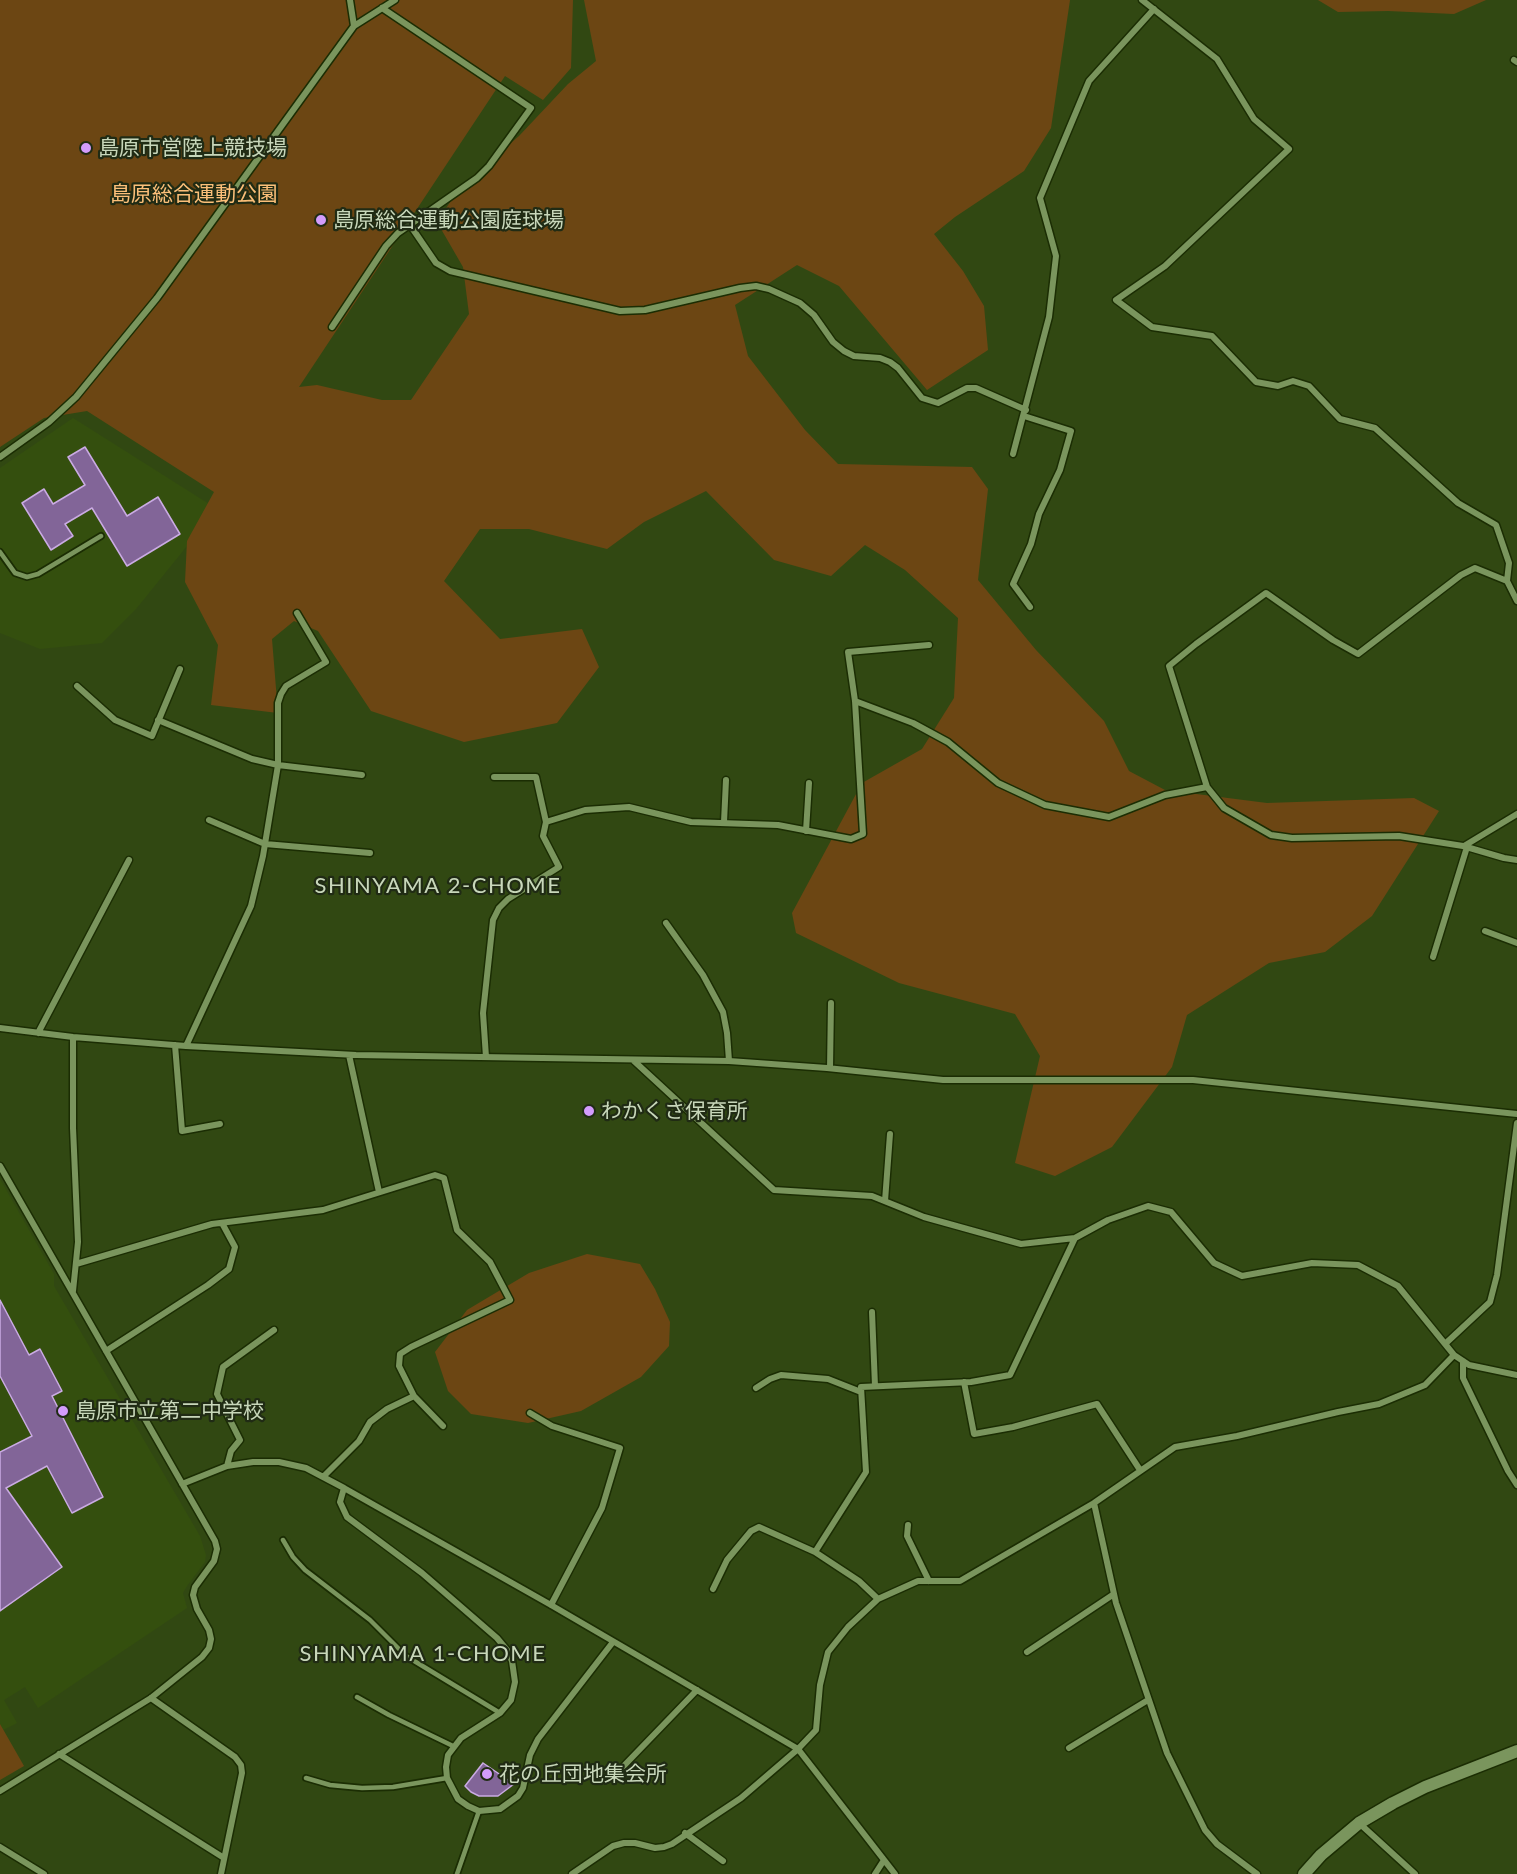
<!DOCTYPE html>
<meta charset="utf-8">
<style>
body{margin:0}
canvas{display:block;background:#314812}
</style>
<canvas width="1517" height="1874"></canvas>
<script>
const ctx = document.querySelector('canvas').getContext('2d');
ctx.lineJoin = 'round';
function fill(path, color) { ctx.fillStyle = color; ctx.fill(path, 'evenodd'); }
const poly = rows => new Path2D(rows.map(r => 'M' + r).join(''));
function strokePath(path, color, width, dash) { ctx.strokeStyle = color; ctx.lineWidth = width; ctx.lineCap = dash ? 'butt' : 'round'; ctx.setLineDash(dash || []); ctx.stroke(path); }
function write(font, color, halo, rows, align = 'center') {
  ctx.font = font + ' Lato,"Noto Sans JP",sans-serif'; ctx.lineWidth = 4.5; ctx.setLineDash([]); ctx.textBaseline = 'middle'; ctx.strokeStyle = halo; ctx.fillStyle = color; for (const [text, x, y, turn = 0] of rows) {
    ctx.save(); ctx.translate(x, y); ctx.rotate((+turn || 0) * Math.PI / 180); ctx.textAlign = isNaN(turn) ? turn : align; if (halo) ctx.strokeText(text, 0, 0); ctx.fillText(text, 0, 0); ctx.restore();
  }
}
fill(poly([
 [73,418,217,509,136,609,102,643,40,649,0,633,0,468],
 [0,1179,54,1274,54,1286,200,1536,206,1555,205,1562,187,1586,183,1593,187,1608,38,1708,25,1687,4,1700,17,1723,3,1730,0,1724]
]), '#344f0e');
fill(poly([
 [0,0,573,0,571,68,543,100,505,76,299,387,317,385,382,400,411,400,469,314,463,267,437,222,460,187,519,136,568,84,596,61,584,0,1070,0,1051,128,1024,171,955,217,934,234,963,271,984,306,988,350,927,390,839,286,797,265,735,305,748,356,805,430,838,464,972,467,988,489,978,580,1036,650,1104,721,1129,771,1165,790,1267,803,1414,798,1439,811,1372,916,1325,952,1269,963,1187,1015,1172,1067,1112,1147,1055,1176,1015,1163,1040,1056,1015,1014,899,983,796,933,792,913,862,783,922,749,954,698,958,618,905,570,865,545,831,576,774,560,706,491,644,522,607,549,529,529,480,529,444,581,500,639,582,629,599,667,557,723,464,742,371,711,318,631,294,621,272,639,278,713,211,705,218,645,185,582,187,541,214,492,87,411,44,418,0,447],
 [1318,0,1486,0,1454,14,1388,11,1338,12],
 [587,1254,640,1264,655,1289,670,1322,669,1346,641,1377,581,1411,528,1423,471,1414,448,1391,435,1352,467,1310,529,1273],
 [0,1724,24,1766,0,1780]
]), '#6c4613');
const building = poly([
 [85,447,127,516,158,497,180,534,127,566,92,508,65,524,73,536,51,550,22,503,44,489,53,504,85,485,68,457,85,447],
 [0,1300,29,1355,40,1349,62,1391,52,1396,103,1497,72,1513,47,1466,6,1488,62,1567,0,1611,0,1452,32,1436,0,1376,0,1300],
 [483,1763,514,1784,498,1796,479,1796,471,1792,465,1786,483,1763]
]);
fill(building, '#826598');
strokePath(building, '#caabe3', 1.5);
const lane = poly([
 [0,552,15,573,27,577,38,574,101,536],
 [283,1540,293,1557,305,1570,370,1620,406,1656,500,1713],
 [357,1697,389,1715,453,1746],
 [306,1778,330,1785,362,1788,393,1787,447,1778],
 [457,1874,479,1811]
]);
const street = poly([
 [1142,0,1217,59,1254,119,1289,149,1165,266,1116,300,1152,327,1212,336,1256,382,1278,386,1293,381,1309,386,1340,419,1375,428,1458,503,1496,525,1509,563,1507,581,1517,601],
 [354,26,395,0],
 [1514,60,1517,62],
 [410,225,436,263,450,271,620,311,645,310,740,288,756,286,769,289,800,303,814,315,833,342,844,351,854,356,880,358,890,362,898,368,922,398,938,403,967,388,976,388,1026,410],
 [332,327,386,246,398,233,477,178,489,166,531,108,382,8],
 [1024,416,1071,431,1060,470,1039,514,1031,544,1013,584,1030,607],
 [1013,454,1049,317,1056,256,1040,198,1089,81,1154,9],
 [0,457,49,422,76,397,157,298,354,26,350,0],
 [77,686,115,720,152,736,180,669],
 [855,701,913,723,948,742,998,783,1045,805,1109,817,1165,795,1207,787,1224,808,1271,835,1292,838,1399,836,1463,846,1504,858,1517,860],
 [158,720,252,759,278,765,362,775],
 [1207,787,1169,666,1196,644,1266,593,1333,640,1358,654,1461,575,1475,568,1507,581],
 [209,820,265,844,370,853],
 [546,822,585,810,629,807,691,822,778,825,851,839,863,834,855,701,848,652,929,645],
 [724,822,726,780],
 [806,831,809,783],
 [1464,846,1517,814],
 [666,923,703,975,723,1012,727,1033,729,1061],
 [1485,931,1517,943],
 [1433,957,1467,847],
 [0,1028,73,1037,186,1046,356,1055,729,1061,827,1068,943,1080,1193,1080,1517,1114],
 [38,1033,129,860],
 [73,1037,73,1128,78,1242,73,1291],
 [175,1045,182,1131,220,1124],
 [186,1046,251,906,263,856,278,765,278,703,281,694,286,686,326,662,297,613],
 [349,1055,379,1192],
 [486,1057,483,1013,493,920,499,908,508,899,559,867,543,836,546,822,536,777,494,777],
 [634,1061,774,1190,872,1196,924,1217,1021,1244,1075,1238,1108,1220,1148,1206,1171,1212,1214,1263,1242,1276,1312,1263,1358,1265,1398,1286,1454,1355,1469,1365,1517,1375],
 [830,1068,831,1003],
 [0,1166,215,1541,217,1549,214,1561,195,1587,193,1595,197,1609,209,1630,211,1639,209,1648,202,1657,151,1698,0,1791],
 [885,1201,890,1134],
 [76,1264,212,1224,323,1210,435,1175,444,1178,457,1230,490,1262,510,1300,411,1347,400,1354,399,1366,414,1396,443,1426],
 [872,1312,875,1386],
 [1445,1344,1490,1302,1497,1275,1517,1123],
 [106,1351,208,1285,229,1269,235,1247,222,1223],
 [1463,1361,1463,1378,1508,1471,1517,1485],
 [964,1382,974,1434,1013,1427,1097,1404,1140,1470],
 [756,1388,770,1379,781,1375,828,1379,861,1392],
 [530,1413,552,1426,620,1448,602,1508,551,1605],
 [227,1466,231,1451,240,1440,217,1394,223,1367,274,1330],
 [323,1477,359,1441,370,1422,387,1409,414,1396],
 [182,1484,227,1466,253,1462,279,1462,306,1468,344,1488,551,1605,798,1749,895,1874],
 [344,1488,340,1502,347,1517,422,1573,497,1638,507,1650,512,1661,515,1682,511,1700,500,1713,461,1738,448,1755,446,1767,447,1778,458,1799,468,1806,479,1811,500,1809,518,1796,523,1788,530,1755,538,1739,613,1642],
 [1094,1503,1116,1603,1167,1753,1205,1830,1217,1844,1257,1874],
 [908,1525,907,1536,929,1581],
 [713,1589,727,1560,751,1531,759,1527,815,1552],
 [878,1599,859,1581,815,1552,866,1472,861,1387,971,1382,1010,1375,1075,1238],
 [1027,1652,1114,1594],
 [151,1698,235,1757,241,1765,242,1773,221,1874],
 [1069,1748,1148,1700],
 [59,1754,224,1858],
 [616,1774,697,1690],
 [1359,1823,1415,1874],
 [685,1833,723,1861],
 [0,1847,44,1874],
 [572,1874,613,1846,624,1843,635,1843,655,1848,664,1847,672,1844,741,1798,798,1749,816,1730,820,1685,828,1652,848,1627,878,1599,918,1581,960,1581,1094,1503,1175,1447,1237,1436,1338,1412,1379,1404,1425,1385,1454,1355],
 [875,1874,884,1860]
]);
const secondary = poly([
 [1304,1874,1321,1855,1359,1823,1393,1803,1425,1787,1517,1751]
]);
strokePath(lane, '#1b2d03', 8);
strokePath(street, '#1b2d03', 9);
strokePath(secondary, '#1b2d03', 15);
strokePath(lane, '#7a955d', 4.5);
strokePath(street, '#7a955d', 6);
strokePath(secondary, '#7a955d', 12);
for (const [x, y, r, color] of [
 [86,148,6,"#d39cfc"],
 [321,220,6,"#d39cfc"],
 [589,1111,6,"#d39cfc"],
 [63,1411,6,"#d39cfc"],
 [487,1774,6,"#d39cfc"]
]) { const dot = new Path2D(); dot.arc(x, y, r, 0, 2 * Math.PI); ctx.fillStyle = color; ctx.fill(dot); strokePath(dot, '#202b14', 2); }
write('21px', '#c8d7ba', '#202b14', [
 ["島原市営陸上競技場",98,148],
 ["島原総合運動公園庭球場",333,220],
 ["わかくさ保育所",601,1111],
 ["島原市立第二中学校",75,1411],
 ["花の丘団地集会所",499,1774]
], 'left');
write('21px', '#fbbf79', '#202b14', [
 ["島原総合運動公園",194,194]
]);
ctx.letterSpacing = '1.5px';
write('22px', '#c8d7ba', '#202b14', [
 ["SHINYAMA 2-CHOME",438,886],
 ["SHINYAMA 1-CHOME",423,1654]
]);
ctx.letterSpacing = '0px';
</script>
